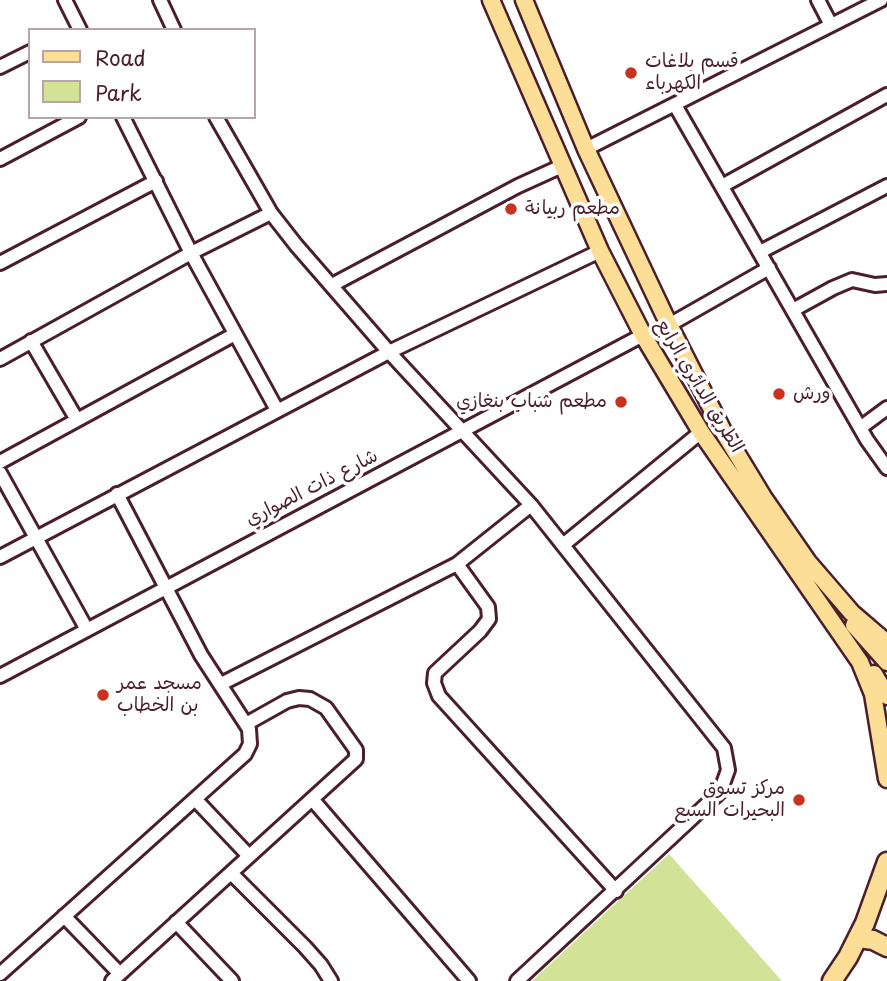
<!DOCTYPE html>
<meta charset="utf-8">
<style>
body{margin:0}
#map{position:relative;width:887px;height:981px;overflow:hidden;background:#fff;font-family:"Playpen Sans",sans-serif}
canvas{display:block}
.legend{position:absolute;left:28px;top:28px;width:228px;height:91px;box-sizing:border-box;background:#fff;border:2px solid #b7a5aa;margin:0;padding:9px 12px;list-style:none;font-size:21px;color:#4a1f2b}
.legend li{display:flex;align-items:center;gap:14px;height:35px}
.legend b{width:35px;border:2px solid #b7a5aa}
</style>
<div id="map">
<canvas width="887" height="981"></canvas>
<ul class="legend">
<li><b style="height:9px;background:#fdde96"></b>Road</li>
<li><b style="height:19px;background:#d2e296"></b>Park</li>
</ul>
</div>
<script>
const ctx = document.querySelector('canvas').getContext('2d');
ctx.lineJoin = 'round';
function fill(path, color) { ctx.fillStyle = color; ctx.fill(path, 'evenodd'); }
const poly = rows => new Path2D(rows.map(r => 'M' + r).join(''));
function strokePath(path, color, width, dash) { ctx.strokeStyle = color; ctx.lineWidth = width; ctx.lineCap = dash ? 'butt' : 'round'; ctx.setLineDash(dash || []); ctx.stroke(path); }
function write(font, color, halo, rows, align = 'center') {
  ctx.font = font + ' "Playpen Sans","Playpen Sans Arabic",sans-serif'; ctx.lineWidth = 7; ctx.setLineDash([]); ctx.textBaseline = 'middle'; ctx.strokeStyle = halo; ctx.fillStyle = color; for (const [text, x, y, turn = 0] of rows) {
    ctx.save(); ctx.translate(x, y); ctx.rotate((+turn || 0) * Math.PI / 180); ctx.textAlign = isNaN(turn) ? turn : align; if (halo) ctx.strokeText(text, 0, 0); ctx.fillText(text, 0, 0); ctx.restore();
  }
}
fill(poly([
 [669,854,782,981,532,981]
]), '#d2e296');
const minor = poly([
 [65,0,80,30],
 [160,0,174,30],
 [818,0,831,25],
 [0,67,30,52],
 [675,105,867,440,887,468],
 [123,117,191,253,277,410],
 [216,117,271,213,296,245,389,352,531,505,724,748,728,770,720,792,517,981],
 [586,149,881,0],
 [0,159,79,117],
 [722,186,887,95],
 [760,252,887,186],
 [0,263,156,181],
 [332,285,518,186,562,166],
 [793,310,833,288,852,280,875,285,887,284],
 [669,325,769,268],
 [31,341,77,420],
 [0,359,191,253,271,213],
 [860,428,887,408],
 [0,462,235,334],
 [0,473,86,628],
 [563,545,701,432],
 [0,557,389,352,600,251],
 [457,564,488,607,489,619,480,631,435,673,434,683,439,696,616,891],
 [0,676,643,335],
 [221,684,457,564,531,505],
 [195,799,249,856],
 [312,799,469,981],
 [231,873,305,947,321,965,331,981],
 [64,916,120,974],
 [176,922,232,981],
 [0,974,245,754,250,744,249,729,201,655,117,494],
 [112,981,356,759,356,750,326,708,310,699,299,698,287,701,246,724]
]);
const major = poly([
 [491,0,600,251,643,335,701,432,860,662,873,694,887,779],
 [524,0,586,149,669,325,723,431,763,497,808,562,852,613,887,643],
 [854,625,887,662],
 [874,674,887,696]
]);
const highway = poly([
 [859,938,873,940,887,947],
 [832,981,848,957,865,923,887,862]
]);
strokePath(minor, '#4a1f2b', 18);
strokePath(major, '#4a1f2b', 21);
strokePath(highway, '#4a1f2b', 23);
strokePath(minor, '#fff', 12);
strokePath(major, '#fdde96', 16);
strokePath(highway, '#fdde96', 18);
for (const [x, y, r, color] of [
 [631,73,7,"#c8321e"],
 [511,209,7,"#c8321e"],
 [779,394,7,"#c8321e"],
 [621,402,7,"#c8321e"],
 [103,695,7,"#c8321e"],
 [799,800,7,"#c8321e"]
]) { const dot = new Path2D(); dot.arc(x, y, r, 0, 2 * Math.PI); ctx.fillStyle = color; ctx.fill(dot); strokePath(dot, '#fff', 2.5); }
write('19px', '#4a1f2b', '#fff', [
 ["قسم بلاغات",645,62],
 ["الكهرباء",645,84],
 ["مطعم ربيانة",525,209],
 ["ورش",793,394],
 ["مطعم شباب بنغازي",607,402,"right"],
 ["مسجد عمر",117,684],
 ["بن الخطاب",117,706],
 ["مركز تسوق",785,789,"right"],
 ["البحيرات السبع",785,811,"right"]
], 'left');
write('19px', '#4a1f2b', '#fff', [
 ["الطريق الدائري الرابع",699,386,59],
 ["شارع ذات الصواري",312,488,-27]
]);
</script>
